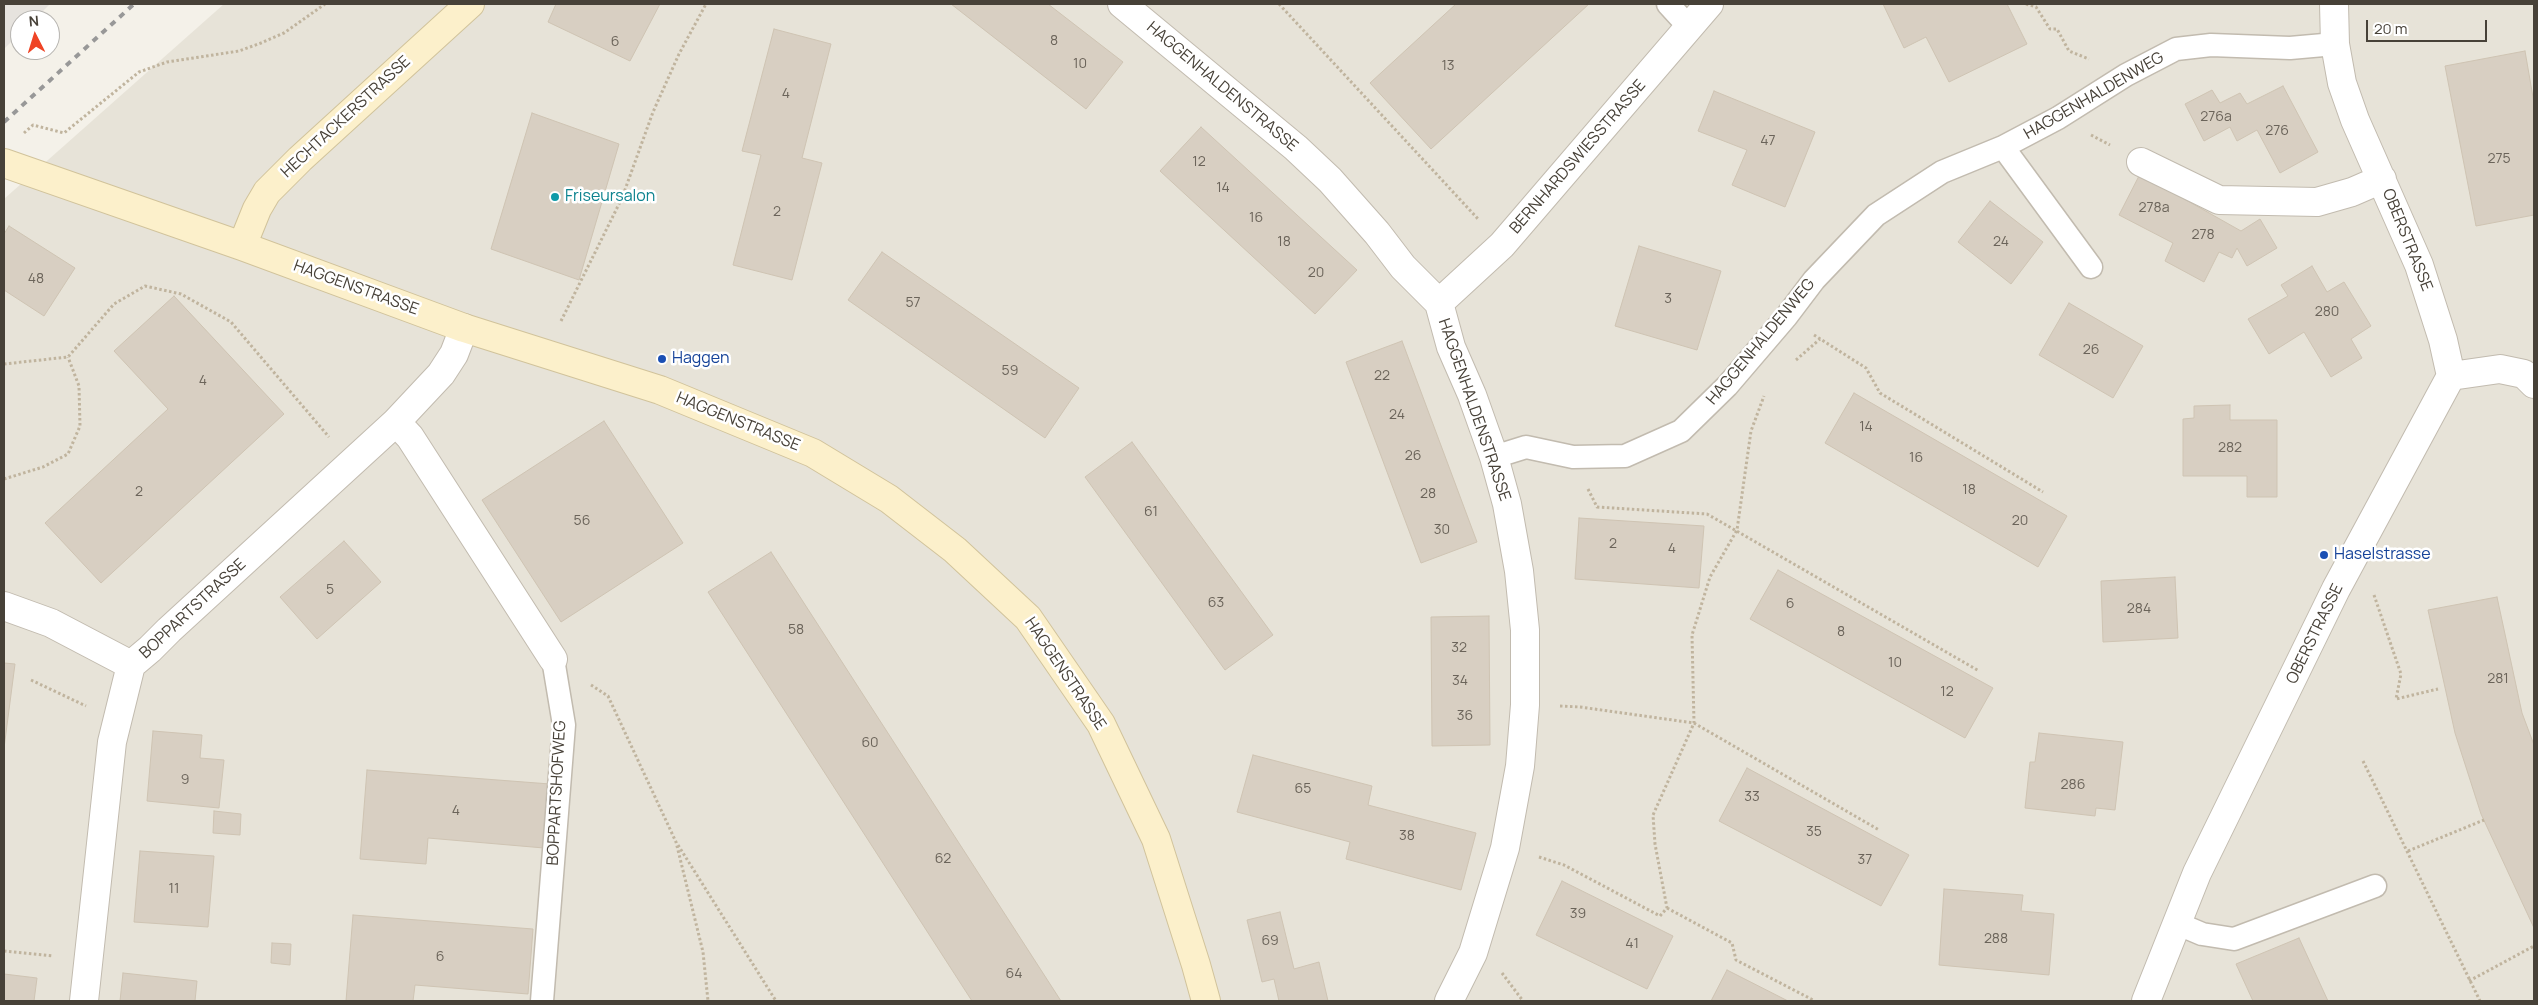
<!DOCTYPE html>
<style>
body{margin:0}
#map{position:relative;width:2538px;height:1005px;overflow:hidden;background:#f4f1e9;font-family:Manrope,sans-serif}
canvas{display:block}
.frame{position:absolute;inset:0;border:5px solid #474138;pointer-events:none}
.north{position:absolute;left:10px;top:10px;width:50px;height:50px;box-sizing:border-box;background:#fff;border:1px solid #b5b3af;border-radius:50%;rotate:355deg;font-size:14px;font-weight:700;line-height:20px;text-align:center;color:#474138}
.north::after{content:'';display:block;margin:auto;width:18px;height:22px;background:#ef4425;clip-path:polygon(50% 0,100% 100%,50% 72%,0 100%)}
.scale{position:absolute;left:2366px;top:20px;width:121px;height:22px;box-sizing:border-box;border:2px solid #474138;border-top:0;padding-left:6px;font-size:15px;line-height:18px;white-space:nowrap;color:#474138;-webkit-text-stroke:4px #fff;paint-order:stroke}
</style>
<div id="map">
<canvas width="2538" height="1005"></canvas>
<div class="frame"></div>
<div class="north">N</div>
<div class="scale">20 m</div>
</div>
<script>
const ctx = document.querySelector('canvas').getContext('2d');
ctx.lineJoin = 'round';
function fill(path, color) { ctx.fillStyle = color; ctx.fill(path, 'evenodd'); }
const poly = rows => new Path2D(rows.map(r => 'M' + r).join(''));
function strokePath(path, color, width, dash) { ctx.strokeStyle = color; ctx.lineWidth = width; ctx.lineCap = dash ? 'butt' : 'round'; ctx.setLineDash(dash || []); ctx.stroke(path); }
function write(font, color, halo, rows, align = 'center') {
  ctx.font = font + ' Manrope,sans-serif'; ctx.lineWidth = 5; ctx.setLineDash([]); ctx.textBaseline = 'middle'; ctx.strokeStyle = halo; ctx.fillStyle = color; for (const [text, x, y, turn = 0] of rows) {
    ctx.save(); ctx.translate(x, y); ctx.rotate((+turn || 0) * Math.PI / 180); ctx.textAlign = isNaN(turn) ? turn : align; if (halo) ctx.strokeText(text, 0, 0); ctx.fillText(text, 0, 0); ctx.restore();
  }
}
fill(poly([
 [224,4,2534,4,2534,1001,4,1001,4,199]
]), '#e7e3d8');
fill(poly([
 [4,4,50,4,34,20,20,20,20,33,4,49]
]), '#e6e3de');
const building = poly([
 [556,4,660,4,630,61,548,22,556,4],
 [951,4,1048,4,1123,62,1086,109,951,4],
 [1456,4,1589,4,1431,149,1370,83,1456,4],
 [1883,4,2007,4,2027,44,1949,82,1926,37,1904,48,1883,4],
 [774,29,831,44,802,158,822,163,792,280,733,265,761,155,742,151,774,29],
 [2525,51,2534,103,2534,215,2476,226,2445,66,2525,51],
 [2283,86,2318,152,2280,173,2257,130,2237,141,2230,127,2204,141,2185,104,2212,90,2220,103,2240,93,2247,104,2283,86],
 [1714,91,1815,132,1785,207,1732,185,1747,150,1698,131,1714,91],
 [532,113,619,144,579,280,491,249,532,113],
 [1201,127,1357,270,1315,314,1160,171,1201,127],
 [2140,174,2241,231,2260,219,2277,248,2247,266,2237,248,2232,258,2219,252,2204,282,2165,261,2173,243,2119,215,2140,174],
 [1990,201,2043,242,2011,284,1958,242,1990,201],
 [9,226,75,268,44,316,4,290,4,234,9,226],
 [1639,246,1721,271,1697,350,1615,326,1639,246],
 [882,252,1079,388,1045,438,848,300,882,252],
 [2312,266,2327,292,2344,282,2371,326,2351,339,2362,358,2331,377,2304,332,2269,354,2248,319,2288,296,2281,285,2312,266],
 [174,296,284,414,101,583,45,523,168,409,114,351,174,296],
 [2069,303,2143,346,2113,398,2039,355,2069,303],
 [1402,341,1477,542,1421,563,1346,362,1402,341],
 [1854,393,2067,516,2038,567,1825,443,1854,393],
 [2230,405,2230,420,2277,420,2277,497,2247,497,2247,476,2183,476,2183,419,2194,418,2194,406,2230,405],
 [604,421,683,543,561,622,482,500,604,421],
 [1132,442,1273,635,1225,670,1085,477,1132,442],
 [1579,518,1704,526,1699,588,1575,579,1579,518],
 [344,541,381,582,317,639,280,597,344,541],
 [771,552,1061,1001,972,1001,708,592,771,552],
 [1778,570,1993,688,1965,738,1750,619,1778,570],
 [2175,577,2178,638,2103,642,2101,581,2175,577],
 [2497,597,2522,713,2534,745,2534,928,2481,814,2455,733,2428,610,2497,597],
 [1489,616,1490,745,1432,746,1431,617,1489,616],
 [4,663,15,664,4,748,4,663],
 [153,731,202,735,200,758,224,760,219,808,147,801,153,731],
 [2039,733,2123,742,2115,810,2096,808,2095,816,2025,808,2030,762,2035,762,2039,733],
 [1253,755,1372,786,1368,805,1476,833,1461,890,1346,859,1350,842,1237,812,1253,755],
 [1747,768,1909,855,1881,906,1719,821,1747,768],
 [367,770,550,784,544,848,428,838,426,864,360,859,367,770],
 [214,811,241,814,240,835,213,833,214,811],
 [140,851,214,856,208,927,134,922,140,851],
 [1562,881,1673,936,1647,989,1536,935,1562,881],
 [1944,889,2023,895,2021,911,2054,914,2049,975,1939,965,1944,889],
 [1280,912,1294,969,1319,962,1328,1001,1279,1001,1274,979,1262,982,1247,920,1280,912],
 [353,915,533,929,528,994,415,985,413,1001,346,1001,353,915],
 [2299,938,2328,1001,2253,1001,2236,964,2299,938],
 [272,943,291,944,290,965,271,963,272,943],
 [1727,970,1788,1001,1711,1001,1727,970],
 [123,973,197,981,195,1001,120,1001,123,973],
 [4,974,37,978,34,1001,4,1001,4,974]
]);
fill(building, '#d8cfc2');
strokePath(building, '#cfc4b3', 1);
const lane = poly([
 [1668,4,1690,28],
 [2003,147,2091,267],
 [1494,457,1526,447,1573,457,1625,456,1681,431,1727,386,1786,317,1814,280,1876,215,1942,172,2003,147,2058,118,2126,75,2176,49,2211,45,2290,48,2335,44],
 [2176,923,2202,934,2234,939,2375,886],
 [542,1001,564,725,553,659]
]);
const street = poly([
 [1122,4,1296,148,1330,180,1377,233,1403,267,1439,303,1451,347,1472,395,1494,457,1507,504,1519,571,1525,630,1525,705,1520,766,1505,848,1473,953,1449,1001],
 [2141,162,2219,200,2317,202,2352,192,2382,179],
 [1439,303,1502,245,1709,4],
 [2451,376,2500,369,2524,374,2534,384],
 [396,422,410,437,553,659],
 [4,606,51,623,131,665],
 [84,1001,112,742,131,665,150,649,169,630,396,422,441,374,454,354,464,328],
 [2146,1001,2197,873,2336,589,2451,376,2443,340,2419,265,2355,120,2342,83,2335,44,2334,4]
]);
const secondary = poly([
 [4,163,242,246,464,328,660,390,813,453,889,499,955,550,1028,618,1101,724,1156,839,1196,965,1206,1001],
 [242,246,257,209,267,192,300,159,470,4]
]);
strokePath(lane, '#c2bbaf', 25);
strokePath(street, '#c2bbaf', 30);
strokePath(secondary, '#d1c39b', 30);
strokePath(poly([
 [1279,4,1479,220],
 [2026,4,2036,7,2050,29,2057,29,2069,51,2089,59],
 [24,133,33,125,64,133,139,72,167,62,239,51,261,43,284,33,325,4],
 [2091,135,2110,145],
 [561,321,622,198,653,112,679,54,706,4],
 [1814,335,1866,368,1880,393,2043,492],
 [1796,360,1820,339],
 [4,364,68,357,114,304,145,286,181,294,231,322,329,437],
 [4,479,43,467,68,454,80,426,79,386,68,357],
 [1588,489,1597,507,1707,514,1979,671],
 [2374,595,2401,674,2396,699,2438,689],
 [31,680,86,706],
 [591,685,608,696,676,842,703,952,708,1001],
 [1560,706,1580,707,1694,723,1879,830],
 [2363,761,2480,1001],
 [678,845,776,1001],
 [2408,851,2484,820],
 [1539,857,1564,865,1660,916,1667,908,1655,844,1653,815,1694,723,1692,635,1710,577,1737,530,1751,431,1764,396],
 [1667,908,1732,943,1736,960,1813,1000],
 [4,951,53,956],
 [1502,973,1523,1001],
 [2469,981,2534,946]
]), '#c0b49e', 3, [2.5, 2.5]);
strokePath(lane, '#fff', 22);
strokePath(street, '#fff', 28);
strokePath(secondary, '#fcf0cb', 28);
strokePath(poly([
 [4,122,134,4]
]), '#989898', 4, [6, 6]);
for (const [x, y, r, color] of [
 [555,197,5,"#0f9aa8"],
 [662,359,5,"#1a4fb4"],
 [2324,555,5,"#1a4fb4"]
]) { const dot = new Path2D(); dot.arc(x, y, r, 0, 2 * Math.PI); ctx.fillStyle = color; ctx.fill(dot); strokePath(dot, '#fff', 2); }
write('14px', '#6b645a', null, [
 ["8",1054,41],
 ["6",615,42],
 ["10",1080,64],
 ["13",1448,66],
 ["4",786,94],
 ["276a",2216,117],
 ["276",2277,131],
 ["47",1768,141],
 ["275",2499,159],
 ["12",1199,162],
 ["14",1223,188],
 ["278a",2154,208],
 ["2",777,212],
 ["16",1256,218],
 ["278",2203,235],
 ["18",1284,242],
 ["24",2001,242],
 ["20",1316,273],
 ["48",36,279],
 ["3",1668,299],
 ["57",913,303],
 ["280",2327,312],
 ["26",2091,350],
 ["59",1010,371],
 ["22",1382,376],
 ["4",203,381],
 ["24",1397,415],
 ["14",1866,427],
 ["282",2230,448],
 ["26",1413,456],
 ["16",1916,458],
 ["18",1969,490],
 ["2",139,492],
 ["28",1428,494],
 ["61",1151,512],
 ["56",582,521],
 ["20",2020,521],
 ["30",1442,530],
 ["2",1613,544],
 ["4",1672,549],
 ["5",330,590],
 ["63",1216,603],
 ["6",1790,604],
 ["284",2139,609],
 ["58",796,630],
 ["8",1841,632],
 ["32",1459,648],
 ["10",1895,663],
 ["281",2498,679],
 ["34",1460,681],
 ["12",1947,692],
 ["36",1465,716],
 ["60",870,743],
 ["9",185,780],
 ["286",2073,785],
 ["65",1303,789],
 ["33",1752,797],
 ["4",456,811],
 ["35",1814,832],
 ["38",1407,836],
 ["62",943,859],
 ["37",1865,860],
 ["11",174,889],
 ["39",1578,914],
 ["288",1996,939],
 ["69",1270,941],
 ["41",1632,944],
 ["6",440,957],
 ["64",1014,974]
]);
write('16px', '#474138', '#fff', [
 ["HAGGENHALDENSTRASSE",1222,87,40],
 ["HAGGENHALDENWEG",2094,96,-30],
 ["HECHTACKERSTRASSE",346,117,-43],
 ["BERNHARDSWIESSTRASSE",1578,157,-49],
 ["OBERSTRASSE",2407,240,68],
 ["HAGGENSTRASSE",356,288,20],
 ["HAGGENHALDENWEG",1761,342,-50],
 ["HAGGENHALDENSTRASSE",1474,410,71],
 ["HAGGENSTRASSE",738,422,22],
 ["BOPPARTSTRASSE",193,609,-43],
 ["OBERSTRASSE",2315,634,-64],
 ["HAGGENSTRASSE",1065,674,56],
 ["BOPPARTSHOFWEG",557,793,-87]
]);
write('16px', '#0d838f', '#fff', [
 ["Friseursalon",565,197]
], 'left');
write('16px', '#164399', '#fff', [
 ["Haggen",672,359],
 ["Haselstrasse",2334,555]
], 'left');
</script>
